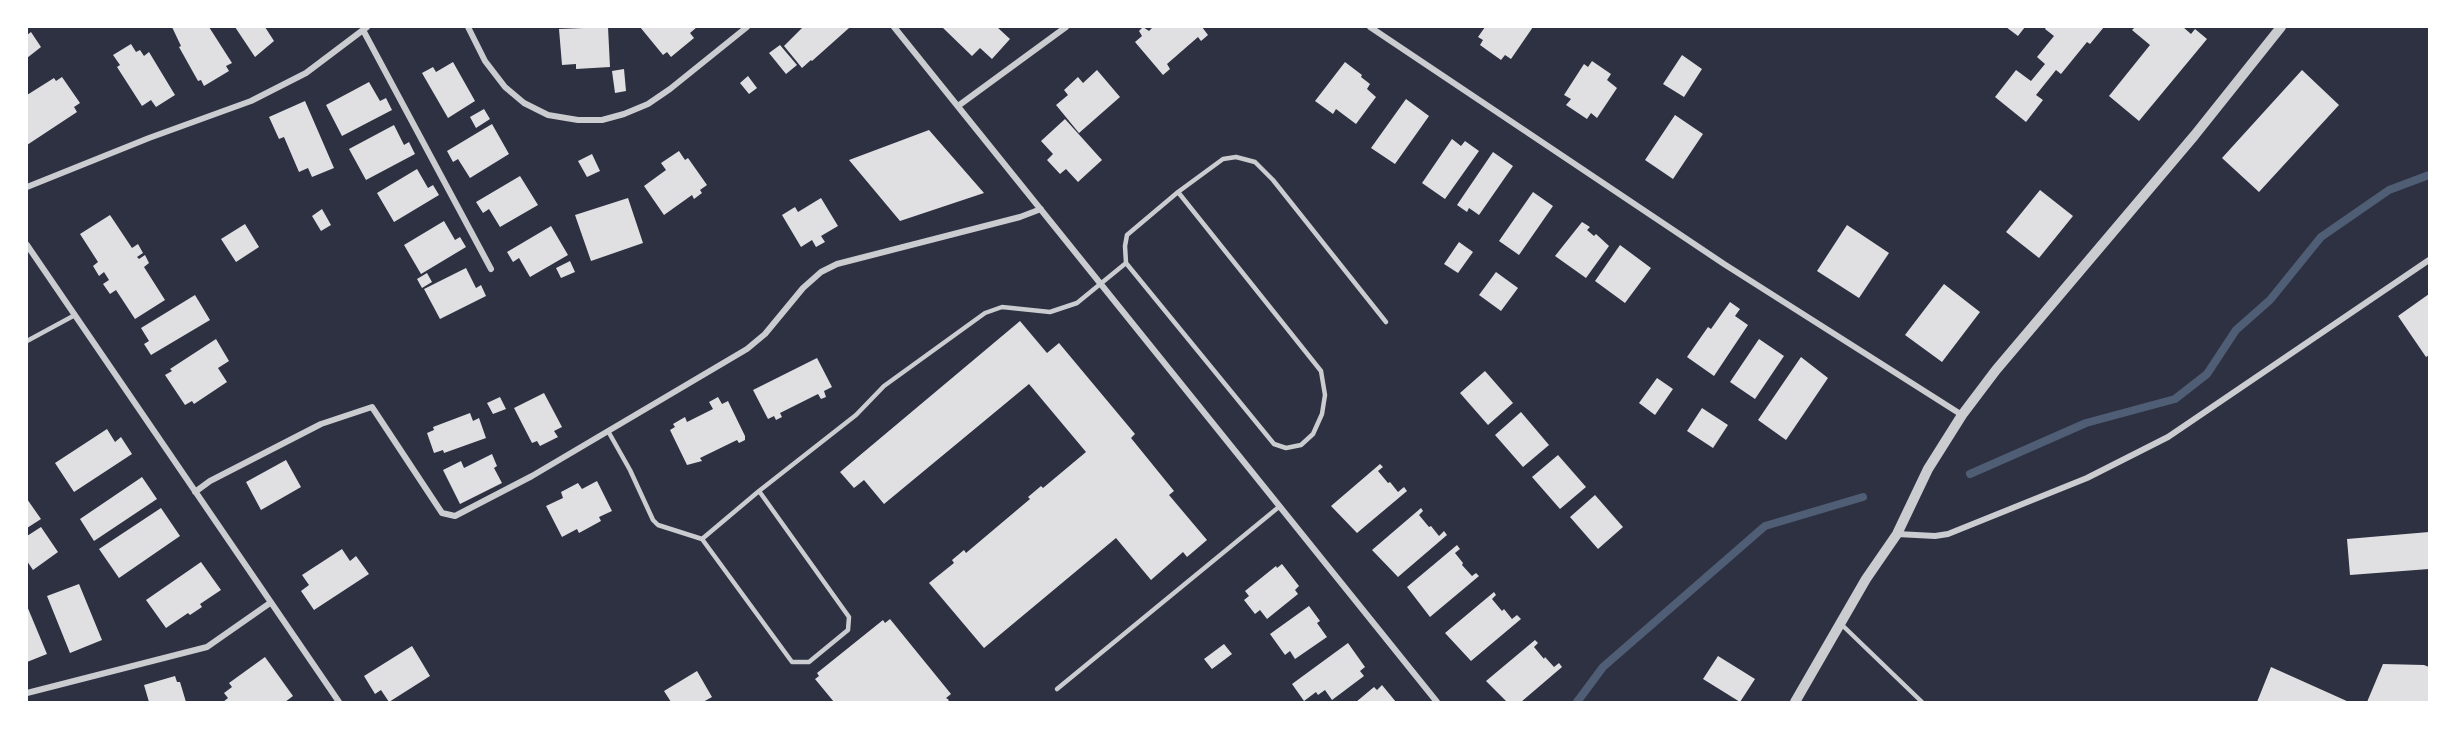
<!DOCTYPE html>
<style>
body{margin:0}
#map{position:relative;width:2456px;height:729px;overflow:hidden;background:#2d3142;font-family:"Golos Text",sans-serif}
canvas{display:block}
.frame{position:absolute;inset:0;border:28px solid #fff;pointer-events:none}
</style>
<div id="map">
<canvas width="2456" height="729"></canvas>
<div class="frame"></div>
</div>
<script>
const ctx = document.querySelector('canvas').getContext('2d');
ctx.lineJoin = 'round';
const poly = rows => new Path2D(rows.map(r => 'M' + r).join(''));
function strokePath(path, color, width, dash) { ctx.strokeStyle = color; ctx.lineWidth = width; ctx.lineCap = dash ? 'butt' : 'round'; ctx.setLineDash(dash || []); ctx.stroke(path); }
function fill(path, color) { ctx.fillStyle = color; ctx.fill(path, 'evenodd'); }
strokePath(poly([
 [1970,474,2086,423,2175,399,2207,374,2236,330,2270,300,2321,237,2389,190,2429,175],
 [1577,702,1603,667,1765,526,1863,497]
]), '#4f5d75', 8);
fill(poly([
 [172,27,209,27,232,63,226,66,229,71,204,86,201,80,198,81,179,47,181,46],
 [235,27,265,27,274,41,255,57],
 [608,27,610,67,576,69,576,64,562,65,559,29],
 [640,27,697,27,690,33,694,38,671,57,667,52,663,55],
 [803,27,847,27,849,28,812,61,811,60,802,68,784,46],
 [942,27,997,27,1010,39,992,59,980,48,972,56],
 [1143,27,1149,31,1153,27,1202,27,1208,35,1201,41,1198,37,1167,64,1170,69,1163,75,1135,42,1142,36,1139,31],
 [1485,27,1533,27,1511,59,1505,55,1501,60,1480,45,1483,40,1478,37],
 [2006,27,2025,27,2018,36],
 [2046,27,2104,27,2090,44,2087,42,2061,74,2056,70,2036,95,2043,100,2026,122,1995,97,2016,70,2031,81,2045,64,2037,57,2054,36,2045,29],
 [2135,27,2183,27,2191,34,2195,29,2207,39,2139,121,2109,96,2150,45,2132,30],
 [31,32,41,47,27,58,27,35],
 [131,44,136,52,140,50,144,56,149,52,175,95,156,107,151,100,142,106,117,67,120,65,113,55],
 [780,45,797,65,786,74,769,53],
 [1682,55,1702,69,1684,97,1663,84],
 [1592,61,1611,74,1607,80,1617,88,1597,118,1591,113,1587,119,1566,105,1571,99,1564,95,1584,64,1588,67],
 [453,62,475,101,448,118,422,73,433,67,436,72],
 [1345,62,1362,75,1361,77,1370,84,1367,89,1376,97,1356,124,1336,109,1333,114,1315,101],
 [624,69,626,91,615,93,612,71],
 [1097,70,1120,97,1079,133,1056,105,1068,95,1064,90,1078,77,1083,83],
 [2302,70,2339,105,2259,192,2222,158],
 [748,76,757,88,749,94,740,83],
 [62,77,80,103,74,107,77,112,27,145,27,95,54,78,56,81],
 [369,82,380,101,386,98,392,110,342,136,326,105],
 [1406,99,1429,116,1395,164,1371,148],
 [305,101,334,168,312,177,308,168,299,172,284,137,279,139,269,117],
 [484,109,490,119,476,128,470,117],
 [1675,115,1703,134,1673,179,1645,160],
 [1065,119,1102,160,1078,182,1066,169,1060,174,1047,160,1053,154,1041,141],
 [492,124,509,154,470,178,458,159,453,162,447,151],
 [394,125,404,145,409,142,415,154,366,180,349,149],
 [929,130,984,193,900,221,849,160],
 [1452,139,1461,146,1465,141,1479,151,1445,199,1422,183],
 [679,151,685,160,688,158,707,185,700,190,702,193,694,199,692,195,664,215,644,186,666,170,661,163],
 [1493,152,1513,166,1479,215,1469,208,1467,212,1457,205],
 [592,154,600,171,587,177,578,161],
 [417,169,428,188,433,185,439,195,394,222,377,193],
 [520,176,538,205,500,227,489,209,483,213,476,202],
 [2040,190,2073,216,2039,258,2006,232],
 [1533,192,1553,206,1519,255,1499,241],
 [628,198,643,243,591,261,575,215],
 [821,198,838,226,821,236,825,242,816,247,812,240,801,247,782,215,795,207,798,212],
 [322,209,331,225,321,231,312,216],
 [110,215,132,248,138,244,143,253,137,257,139,259,145,255,149,263,144,267,165,300,135,319,116,290,110,294,103,284,109,280,104,272,99,276,93,266,98,262,80,234],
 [444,221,455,240,460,237,466,247,421,274,404,245],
 [1582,222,1590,227,1587,230,1594,236,1596,234,1609,246,1586,278,1555,256],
 [245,224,259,247,236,262,221,239],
 [1847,225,1889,253,1859,298,1817,271],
 [551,226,568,255,530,277,519,258,513,262,507,252],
 [1459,242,1473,252,1458,273,1444,264],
 [1620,245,1651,268,1625,303,1595,281],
 [570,261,575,272,561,278,556,268],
 [466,268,476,288,481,285,486,296,440,319,424,289],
 [1496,272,1518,288,1501,311,1479,295],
 [427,273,432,282,422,288,417,279],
 [1944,284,1980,312,1942,362,1905,335],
 [2429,294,2429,355,2426,357,2398,316],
 [195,295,210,320,151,355,144,344,149,341,141,328],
 [1730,302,1740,309,1735,316,1748,325,1714,376,1687,357,1708,327,1711,329],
 [1020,321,1047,353,1059,343,1135,434,1131,438,1174,491,1169,495,1207,540,1187,557,1183,552,1151,580,1116,538,984,648,929,583,954,563,952,560,964,550,966,553,1030,499,1028,497,1041,486,1043,488,1086,452,1029,384,884,504,864,480,854,488,840,472],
 [216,339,229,361,218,368,227,382,194,404,192,401,185,405,165,375,172,371,170,369],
 [1759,339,1784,356,1755,399,1730,382],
 [1801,357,1828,378,1786,440,1758,420],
 [817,358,832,387,824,391,826,397,821,399,818,394,780,413,782,417,776,420,774,416,768,419,753,390],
 [1485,371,1513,403,1488,425,1460,393],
 [1657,378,1673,389,1655,415,1639,403],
 [544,393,562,427,554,431,558,437,540,446,537,441,532,443,514,408],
 [500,397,506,409,493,414,487,403],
 [718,397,722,404,728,401,745,436,745,440,739,443,737,440,700,458,702,461,687,465,670,430,675,427,673,424,685,417,687,422,713,409,709,402],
 [1702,408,1728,425,1713,448,1687,431],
 [1521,412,1549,445,1523,467,1495,435],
 [470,413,473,421,479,418,486,438,444,453,443,450,434,453,427,433,434,430,433,427],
 [107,429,115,442,121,437,132,454,74,492,55,463],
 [492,454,497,466,494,468,502,483,460,504,443,470,461,461,464,468],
 [1558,455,1586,487,1560,509,1532,477],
 [286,460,301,487,261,510,246,482],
 [1380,464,1383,467,1378,471,1388,483,1390,482,1398,492,1404,487,1407,491,1357,533,1331,506],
 [142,477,157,499,94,541,80,519],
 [597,481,612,511,599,517,601,521,579,533,577,529,562,537,546,506,563,498,561,492,578,483,582,489],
 [1595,495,1623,527,1598,549,1570,517],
 [27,499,41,519,27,528],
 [161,508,180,536,119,578,99,549],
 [1421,508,1423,511,1419,515,1429,527,1431,526,1439,536,1444,531,1447,535,1398,577,1372,550],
 [41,527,58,552,33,570,27,561,27,536],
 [2429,532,2429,569,2350,575,2347,539],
 [1457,545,1460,549,1455,553,1463,563,1462,565,1472,576,1476,573,1479,576,1430,617,1407,587],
 [342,549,350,561,356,556,369,574,314,610,301,591,309,585,302,575],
 [201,562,221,590,200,604,202,607,190,615,188,613,166,628,146,600],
 [1282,564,1299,586,1295,590,1298,594,1267,619,1260,610,1255,614,1244,600,1249,596,1245,591,1276,566,1277,568],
 [79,584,102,640,70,653,47,596],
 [1494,592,1496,595,1492,599,1502,611,1504,609,1512,619,1517,615,1521,619,1471,661,1445,633],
 [27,606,47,654,27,662],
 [1309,606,1320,621,1317,623,1327,637,1295,659,1290,651,1285,655,1270,634],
 [890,619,951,694,946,698,949,700,947,702,834,702,815,679,819,676,817,673,883,620,885,623],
 [1535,640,1538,643,1534,647,1544,659,1545,657,1554,667,1559,663,1562,667,1521,702,1507,702,1486,681],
 [1348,643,1365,667,1360,671,1364,676,1332,700,1325,690,1318,695,1316,692,1304,701,1292,684],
 [1224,644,1232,654,1212,669,1204,659],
 [412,646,430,676,389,702,381,690,375,694,364,676],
 [1718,656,1755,679,1740,702,1703,679],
 [265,657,293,696,285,702,223,702,228,698,224,693,232,687,229,683],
 [2383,664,2424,665,2429,667,2429,702,2367,702],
 [2271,667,2349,702,2257,702],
 [697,671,712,697,703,702,671,702,664,691],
 [175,676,177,682,180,682,186,702,149,702,144,685],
 [1382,685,1396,702,1356,702,1374,687,1377,690]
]), '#e0e0e3');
strokePath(poly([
 [1178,192,1223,159,1236,157,1255,162,1273,180,1386,322],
 [27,341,75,315],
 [608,431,630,470,653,520,658,525,702,539,792,662,809,662,848,630,849,617,759,491,702,539],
 [759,491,856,415,884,386,985,313,1002,307,1050,312,1077,303,1126,263,1274,444,1286,448,1301,445,1313,434,1322,414,1325,395,1321,371,1178,192,1127,235,1125,246,1126,263],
 [1841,624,1922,702],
 [1057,689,1280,506]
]), '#caccd0', 4.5);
strokePath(poly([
 [468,27,485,61,505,87,524,103,548,115,578,120,602,120,624,114,648,104,670,89,747,27],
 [894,27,1437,702],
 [1370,27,1724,264,1962,415],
 [363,30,491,269],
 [958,106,1066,27],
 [27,187,149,138,251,101,306,73,367,27],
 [27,245,339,702],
 [195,492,210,481,321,424,372,407,442,513,455,516,532,476,747,349,765,334,803,288,821,272,837,264,1020,217,1041,209],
 [1897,534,1935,536,1948,534,2087,478,2168,437,2429,260],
 [27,693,207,647,270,603]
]), '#caccd0', 6);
strokePath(poly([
 [1795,702,1866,579,1897,534,1928,469,1962,415,1996,370,2194,136,2281,27]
]), '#caccd0', 10);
</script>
